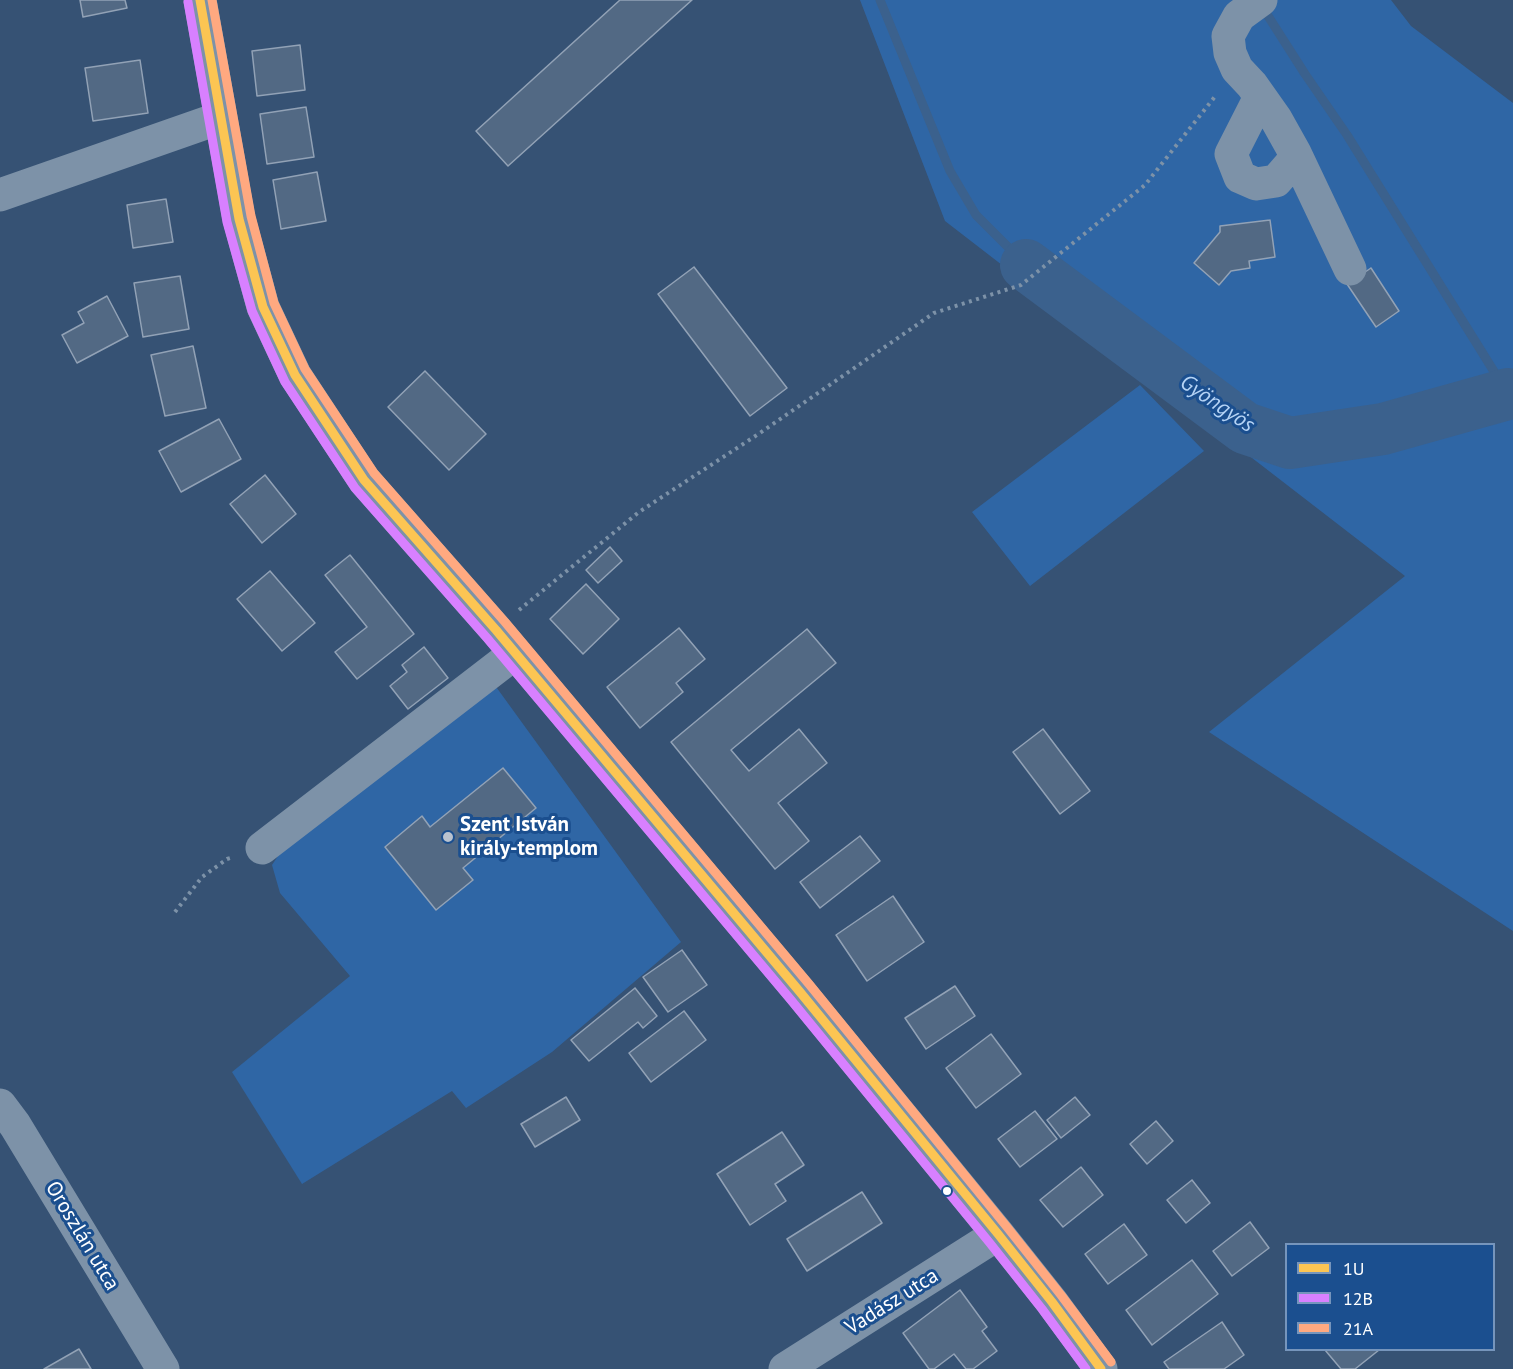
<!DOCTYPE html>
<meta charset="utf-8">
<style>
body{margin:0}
#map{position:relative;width:1513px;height:1369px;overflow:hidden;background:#365274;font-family:"PT Sans",sans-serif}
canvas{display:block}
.legend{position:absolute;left:1285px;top:1243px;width:210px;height:108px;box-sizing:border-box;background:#1b4f8f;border:2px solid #7695bc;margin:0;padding:8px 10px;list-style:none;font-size:18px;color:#fff}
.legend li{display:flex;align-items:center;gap:12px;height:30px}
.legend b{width:30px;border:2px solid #7695bc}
</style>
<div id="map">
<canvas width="1513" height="1369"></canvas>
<ul class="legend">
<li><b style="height:8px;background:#fcc553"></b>1U</li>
<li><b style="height:8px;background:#d880ff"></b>12B</li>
<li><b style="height:8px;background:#ffa980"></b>21A</li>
</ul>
</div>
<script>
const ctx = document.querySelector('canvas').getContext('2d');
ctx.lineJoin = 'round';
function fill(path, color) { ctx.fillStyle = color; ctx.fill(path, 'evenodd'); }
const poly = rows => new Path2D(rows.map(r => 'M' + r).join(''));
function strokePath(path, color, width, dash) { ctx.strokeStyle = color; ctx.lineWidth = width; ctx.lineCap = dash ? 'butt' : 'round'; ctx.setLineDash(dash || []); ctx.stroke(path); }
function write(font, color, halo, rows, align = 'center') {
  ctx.font = font + ' "PT Sans",sans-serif'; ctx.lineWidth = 6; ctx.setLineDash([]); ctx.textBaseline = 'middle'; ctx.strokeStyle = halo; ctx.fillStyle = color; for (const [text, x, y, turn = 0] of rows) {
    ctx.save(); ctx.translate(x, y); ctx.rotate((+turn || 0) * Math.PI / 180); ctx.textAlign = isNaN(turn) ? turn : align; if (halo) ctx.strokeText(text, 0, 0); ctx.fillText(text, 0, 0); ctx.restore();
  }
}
fill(poly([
 [860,0,1391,0,1411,26,1513,103,1513,931,1209,732,1405,576,945,221],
 [1140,385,1204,451,1030,586,972,512],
 [494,684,681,942,552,1052,466,1108,452,1091,302,1184,232,1072,350,976,280,893,272,865,282,850]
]), '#2f66a5');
strokePath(poly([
 [880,0,950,171,976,215,1026,265],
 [1261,5,1305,74,1347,135,1508,394,1513,400]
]), '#3b618d', 9);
strokePath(poly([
 [1026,265,1245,428,1290,443,1383,429,1508,394]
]), '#3b618d', 52);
const building = poly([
 [80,0,125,0,127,8,83,17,80,0],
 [620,0,692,0,508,166,476,131,620,0],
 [300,45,305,90,257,96,252,51,300,45],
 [140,60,148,113,93,121,85,68,140,60],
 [306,107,314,157,267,164,260,114,306,107],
 [317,172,326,221,281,229,273,180,317,172],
 [166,199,173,242,133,248,127,205,166,199],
 [1270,220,1275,257,1249,261,1250,268,1231,271,1219,285,1194,263,1220,232,1220,226,1270,220],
 [694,267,787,388,750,416,658,294,694,267],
 [1371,268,1399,311,1376,327,1347,284,1371,268],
 [180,276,189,329,143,337,134,283,180,276],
 [107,296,128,336,77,363,62,335,84,323,78,312,107,296],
 [193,346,206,408,165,416,151,355,193,346],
 [425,371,486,434,449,470,388,407,425,371],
 [219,419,241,459,181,492,159,451,219,419],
 [265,475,296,514,262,543,230,504,265,475],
 [610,547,622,561,598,583,586,570,610,547],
 [350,555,414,634,357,679,335,652,367,627,325,575,350,555],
 [270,571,315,623,282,651,237,599,270,571],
 [586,584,619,619,583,654,550,619,586,584],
 [679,628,705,659,676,683,683,692,640,728,607,687,679,628],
 [807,629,836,663,731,750,749,771,799,729,827,763,778,803,809,841,775,869,671,742,807,629],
 [424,647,448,678,408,709,390,686,407,672,402,665,424,647],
 [1043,729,1090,791,1060,814,1013,752,1043,729],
 [503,768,536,808,463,868,473,880,436,910,385,847,422,816,430,827,503,768],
 [860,836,880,861,820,908,800,882,860,836],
 [893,896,924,942,867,981,836,935,893,896],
 [682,950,707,985,668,1012,643,977,682,950],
 [955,986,975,1016,926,1049,905,1018,955,986],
 [635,988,657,1016,643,1028,638,1022,589,1061,571,1040,635,988],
 [684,1011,706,1040,651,1082,629,1053,684,1011],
 [991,1034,1021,1074,976,1108,946,1068,991,1034],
 [566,1097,580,1120,535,1147,521,1124,566,1097],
 [1075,1097,1090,1115,1061,1138,1047,1120,1075,1097],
 [1035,1111,1057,1139,1020,1167,998,1139,1035,1111],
 [1156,1121,1173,1141,1147,1164,1130,1144,1156,1121],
 [782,1132,804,1165,775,1184,786,1201,750,1225,717,1174,782,1132],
 [1081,1167,1103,1195,1063,1227,1040,1200,1081,1167],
 [1192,1180,1210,1203,1186,1223,1167,1200,1192,1180],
 [862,1192,882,1223,807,1271,787,1239,862,1192],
 [1250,1222,1269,1248,1232,1276,1213,1251,1250,1222],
 [1124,1224,1147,1255,1108,1284,1085,1254,1124,1224],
 [1192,1260,1218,1294,1152,1345,1126,1310,1192,1260],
 [960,1290,987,1327,982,1331,997,1351,973,1369,966,1369,954,1354,934,1369,929,1369,903,1333,960,1290],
 [1222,1322,1244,1355,1224,1369,1169,1369,1164,1362,1222,1322],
 [79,1349,91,1369,44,1369,79,1349],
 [1325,1350,1379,1350,1355,1369,1341,1369,1325,1350]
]);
fill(building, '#526984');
strokePath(building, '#92a2b6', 1.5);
strokePath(poly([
 [519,610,639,512,760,433,934,313,1021,285,1145,185,1217,94],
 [175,912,202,877,227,859,234,857]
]), '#7d92a8', 4, [3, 4.5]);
strokePath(poly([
 [200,0,239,219,263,307,295,375,364,480,496,630,800,992,998,1234,1052,1302,1101,1369],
 [1261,0,1239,16,1228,36,1230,53,1237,69,1252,85,1276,119,1295,153,1350,269],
 [1260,97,1231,154,1240,177,1256,184,1276,181,1296,158],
 [0,195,220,118],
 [262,848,514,654],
 [0,1105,15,1125,163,1369],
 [785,1369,998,1234]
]), '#7d92a8', 33);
strokePath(poly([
 [200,0,239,219,263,307,295,375,364,480,496,630,800,992,998,1234,1052,1302,1101,1369]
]), '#fcc553', 9);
strokePath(poly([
 [188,2,227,222,252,311,285,382,355,488,487,638,791,1000,989,1242,1042,1309,1086,1369]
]), '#d880ff', 9);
strokePath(poly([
 [212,0,251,216,274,303,305,369,374,473,505,622,809,984,1007,1227,1061,1295,1111,1362]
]), '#ffa980', 9);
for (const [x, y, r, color] of [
 [448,837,6,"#b9c2ce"],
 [947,1191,5,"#fff"]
]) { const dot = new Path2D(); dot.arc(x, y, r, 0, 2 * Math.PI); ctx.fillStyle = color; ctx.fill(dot); strokePath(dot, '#1b4f8f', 2); }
write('bold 21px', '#fff', '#1b4f8f', [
 ["Szent István",460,825],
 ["király-templom",460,849]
], 'left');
write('21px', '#fff', '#1b4f8f', [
 ["Oroszlán utca",82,1236,59],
 ["Vadász utca",892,1302,-32]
]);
write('italic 22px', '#b5d3f5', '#1b4f8f', [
 ["Gyöngyös",1217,404,34]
]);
</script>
